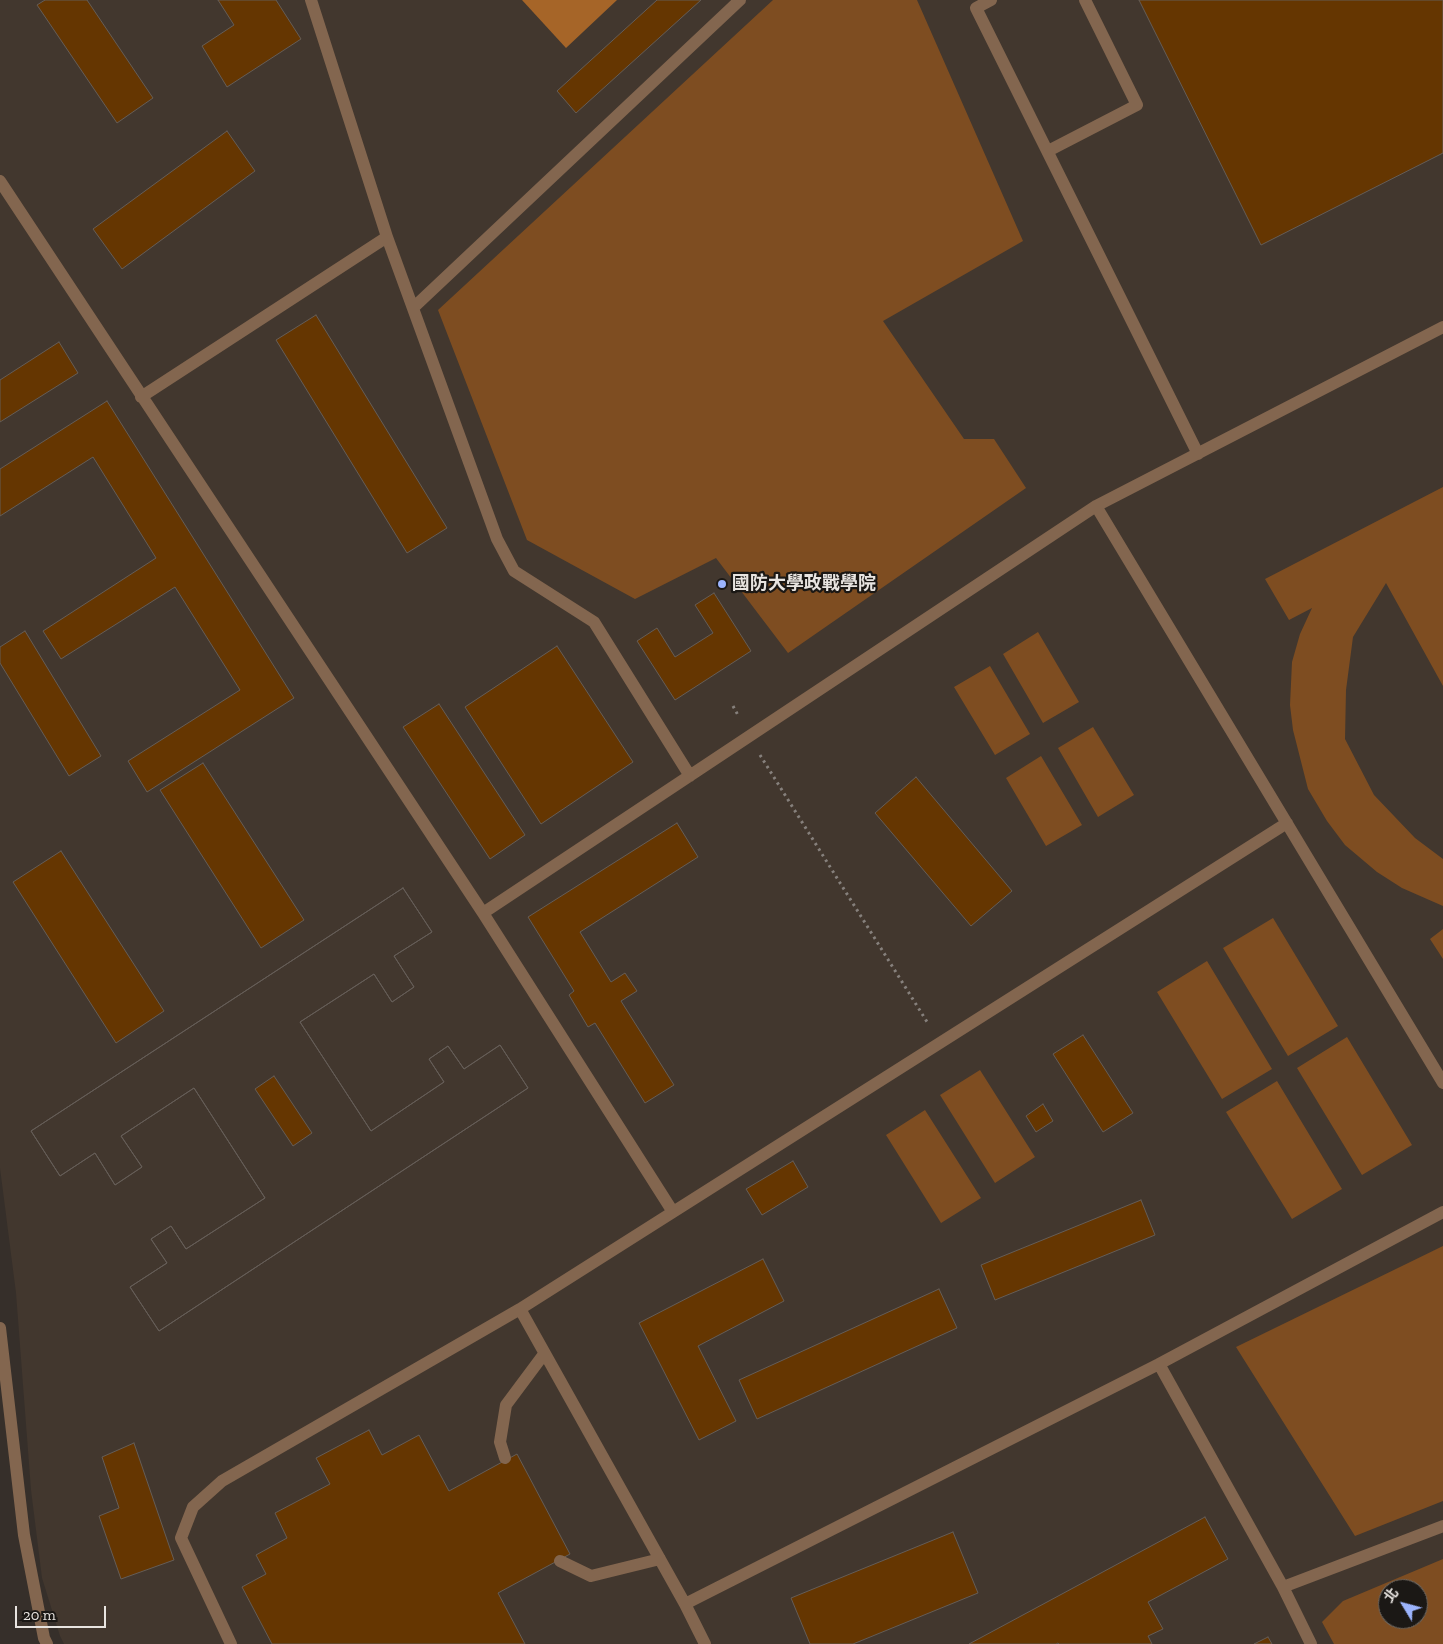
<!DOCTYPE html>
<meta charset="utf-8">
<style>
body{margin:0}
#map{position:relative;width:1443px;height:1644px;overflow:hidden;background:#362f2a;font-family:"Zilla Slab","Noto Sans TC",serif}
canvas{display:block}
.north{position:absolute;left:1378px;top:1579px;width:50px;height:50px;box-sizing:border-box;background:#1b1815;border:1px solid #6d6a66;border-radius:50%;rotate:307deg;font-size:14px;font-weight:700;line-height:20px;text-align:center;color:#e8e4e0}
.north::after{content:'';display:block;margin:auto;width:18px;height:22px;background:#9cb4fd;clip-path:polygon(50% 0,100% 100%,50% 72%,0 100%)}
.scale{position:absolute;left:15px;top:1606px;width:91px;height:22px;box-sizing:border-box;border:2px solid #e8e4e0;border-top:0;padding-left:6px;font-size:15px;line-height:18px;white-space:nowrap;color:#e8e4e0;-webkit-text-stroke:4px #1b1815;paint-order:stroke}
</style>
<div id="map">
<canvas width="1443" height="1644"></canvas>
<div class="north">北</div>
<div class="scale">20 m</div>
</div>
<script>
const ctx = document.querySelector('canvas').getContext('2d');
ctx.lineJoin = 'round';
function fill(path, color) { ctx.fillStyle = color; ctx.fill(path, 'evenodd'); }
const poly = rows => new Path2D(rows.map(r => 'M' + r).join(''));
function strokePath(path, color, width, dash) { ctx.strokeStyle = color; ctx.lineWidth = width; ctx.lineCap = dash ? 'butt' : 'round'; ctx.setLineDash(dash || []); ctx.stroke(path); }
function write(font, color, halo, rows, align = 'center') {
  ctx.font = font + ' "Zilla Slab","Noto Sans TC",serif'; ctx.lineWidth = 4.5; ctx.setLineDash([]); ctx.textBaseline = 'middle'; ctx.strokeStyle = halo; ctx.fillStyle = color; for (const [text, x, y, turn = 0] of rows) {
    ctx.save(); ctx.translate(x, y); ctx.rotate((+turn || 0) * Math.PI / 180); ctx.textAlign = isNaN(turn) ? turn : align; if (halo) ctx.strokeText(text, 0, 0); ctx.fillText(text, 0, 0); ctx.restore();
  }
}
fill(poly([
 [0,0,1443,0,1443,1644,64,1644,60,1636,42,1578,31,1490,16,1293,0,1168],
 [1388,1589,1418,1589,1418,1619,1388,1619]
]), '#42372e');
fill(poly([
 [773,0,917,0,1023,241,883,321,964,439,994,439,1026,488,788,653,716,558,635,599,527,540,438,310],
 [1443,487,1443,686,1386,583,1353,637,1346,690,1345,739,1374,795,1415,838,1443,859,1443,906,1402,888,1377,872,1345,845,1327,821,1308,789,1293,730,1290,705,1292,662,1300,634,1312,608,1289,620,1265,579],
 [1038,632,1079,702,1043,723,1003,654],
 [990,666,1030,734,995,755,954,687],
 [1093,727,1134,795,1098,817,1058,748],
 [1041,756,1082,825,1046,846,1006,778],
 [1273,918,1338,1026,1288,1056,1223,948],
 [1443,929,1443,959,1430,939],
 [1207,961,1272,1069,1222,1099,1157,992],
 [1347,1037,1412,1145,1362,1175,1297,1068],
 [980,1070,1035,1157,995,1183,940,1095],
 [1277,1081,1342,1189,1292,1219,1226,1112],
 [925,1110,981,1198,941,1223,886,1135],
 [1443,1246,1443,1501,1355,1536,1236,1347],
 [1443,1559,1443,1644,1334,1644,1322,1622,1343,1601],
 [1388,1589,1418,1589,1418,1619,1388,1619]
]), '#7e4d21');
fill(poly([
 [522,0,617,0,566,48]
]), '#a66528');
const building = poly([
 [45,0,87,0,153,98,117,123,37,5,45,0],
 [218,0,276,0,301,39,227,87,202,46,234,25,218,0],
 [657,0,701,0,576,113,557,91,657,0],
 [1139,0,1443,0,1443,153,1261,245,1139,0],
 [227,131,255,171,122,269,93,229,227,131],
 [316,315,447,528,407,553,276,340,316,315],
 [59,342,78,373,0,422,0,380,59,342],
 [107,401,294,698,147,792,128,761,240,690,175,587,61,659,43,631,156,558,93,457,0,516,0,469,107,401],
 [714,593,751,651,675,700,637,641,657,628,675,657,713,633,695,605,714,593],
 [25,631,101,756,69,776,0,663,0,647,25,631],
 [557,646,633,762,541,824,465,707,557,646],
 [439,704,525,835,490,859,403,727,439,704],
 [203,763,304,920,261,948,160,790,203,763],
 [916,777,1012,891,971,926,875,813,916,777],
 [677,823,698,857,580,932,611,982,625,973,637,991,621,1001,674,1085,645,1103,595,1023,588,1027,569,995,574,991,528,917,677,823],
 [61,851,164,1011,116,1043,13,882,61,851],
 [403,888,432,932,394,956,414,987,392,1002,374,974,300,1022,371,1131,444,1082,429,1059,448,1046,464,1069,500,1045,528,1088,159,1331,130,1287,167,1263,151,1239,171,1226,186,1249,265,1198,194,1088,121,1136,142,1167,115,1185,95,1153,60,1176,31,1131,403,888],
 [274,1076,312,1133,293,1146,255,1089,274,1076],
 [403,888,432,932,394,956,414,987,392,1002,374,974,300,1022,371,1131,444,1082,429,1059,448,1046,464,1069,500,1045,528,1088,159,1331,130,1287,167,1263,151,1239,171,1226,186,1249,265,1198,194,1088,121,1136,142,1167,115,1185,95,1153,60,1176,31,1131,403,888],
 [1083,1035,1133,1113,1103,1132,1053,1054,1083,1035],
 [1043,1104,1053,1121,1036,1132,1026,1116,1043,1104],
 [793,1161,808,1187,762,1215,746,1189,793,1161],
 [1141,1200,1155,1235,995,1300,981,1265,1141,1200],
 [763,1259,784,1301,698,1346,736,1421,699,1440,639,1323,763,1259],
 [939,1289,957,1328,757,1419,739,1380,939,1289],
 [369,1430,382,1455,419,1435,449,1491,517,1454,570,1554,498,1593,525,1644,272,1644,242,1587,266,1574,256,1555,287,1538,275,1513,330,1484,316,1458,369,1430],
 [134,1443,174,1560,121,1579,99,1516,119,1508,102,1457,134,1443],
 [1205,1517,1228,1559,1148,1602,1163,1629,1148,1636,1152,1644,1059,1644,1058,1643,1056,1644,969,1644,1205,1517],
 [953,1532,978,1593,853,1644,810,1644,791,1598,953,1532],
 [1268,1637,1272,1644,1254,1644,1268,1637]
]);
fill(building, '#653601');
strokePath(building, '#655d57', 1);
strokePath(poly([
 [733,706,739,717],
 [760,755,929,1025]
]), '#86807c', 3, [2.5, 4]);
strokePath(poly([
 [311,0,387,237,497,539,514,571,594,622,690,776],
 [991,0,976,8,1198,454],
 [1048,151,1137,105,1085,0],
 [0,181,483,913,673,1212],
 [413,308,740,0],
 [141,397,387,237],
 [1096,506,1443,1083],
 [483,913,1096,506,1443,327],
 [0,1328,24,1535,44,1638,47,1644],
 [1159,1364,1283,1587,1311,1644],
 [505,1458,500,1442,506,1405,544,1354],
 [560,1561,591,1576,660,1559],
 [1283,1587,1443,1526],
 [685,1604,1159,1364,1443,1212],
 [231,1644,181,1538,193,1507,222,1481,520,1309],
 [705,1644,685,1604,520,1309,1287,823]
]), '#83664f', 12);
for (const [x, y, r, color] of [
 [722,584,5,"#9cb4fd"]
]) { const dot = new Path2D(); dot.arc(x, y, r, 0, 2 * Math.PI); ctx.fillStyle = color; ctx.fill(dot); strokePath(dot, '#1b1815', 2); }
write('bold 18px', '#e8e4e0', '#1b1815', [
 ["國防大學政戰學院",732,584]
], 'left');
</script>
